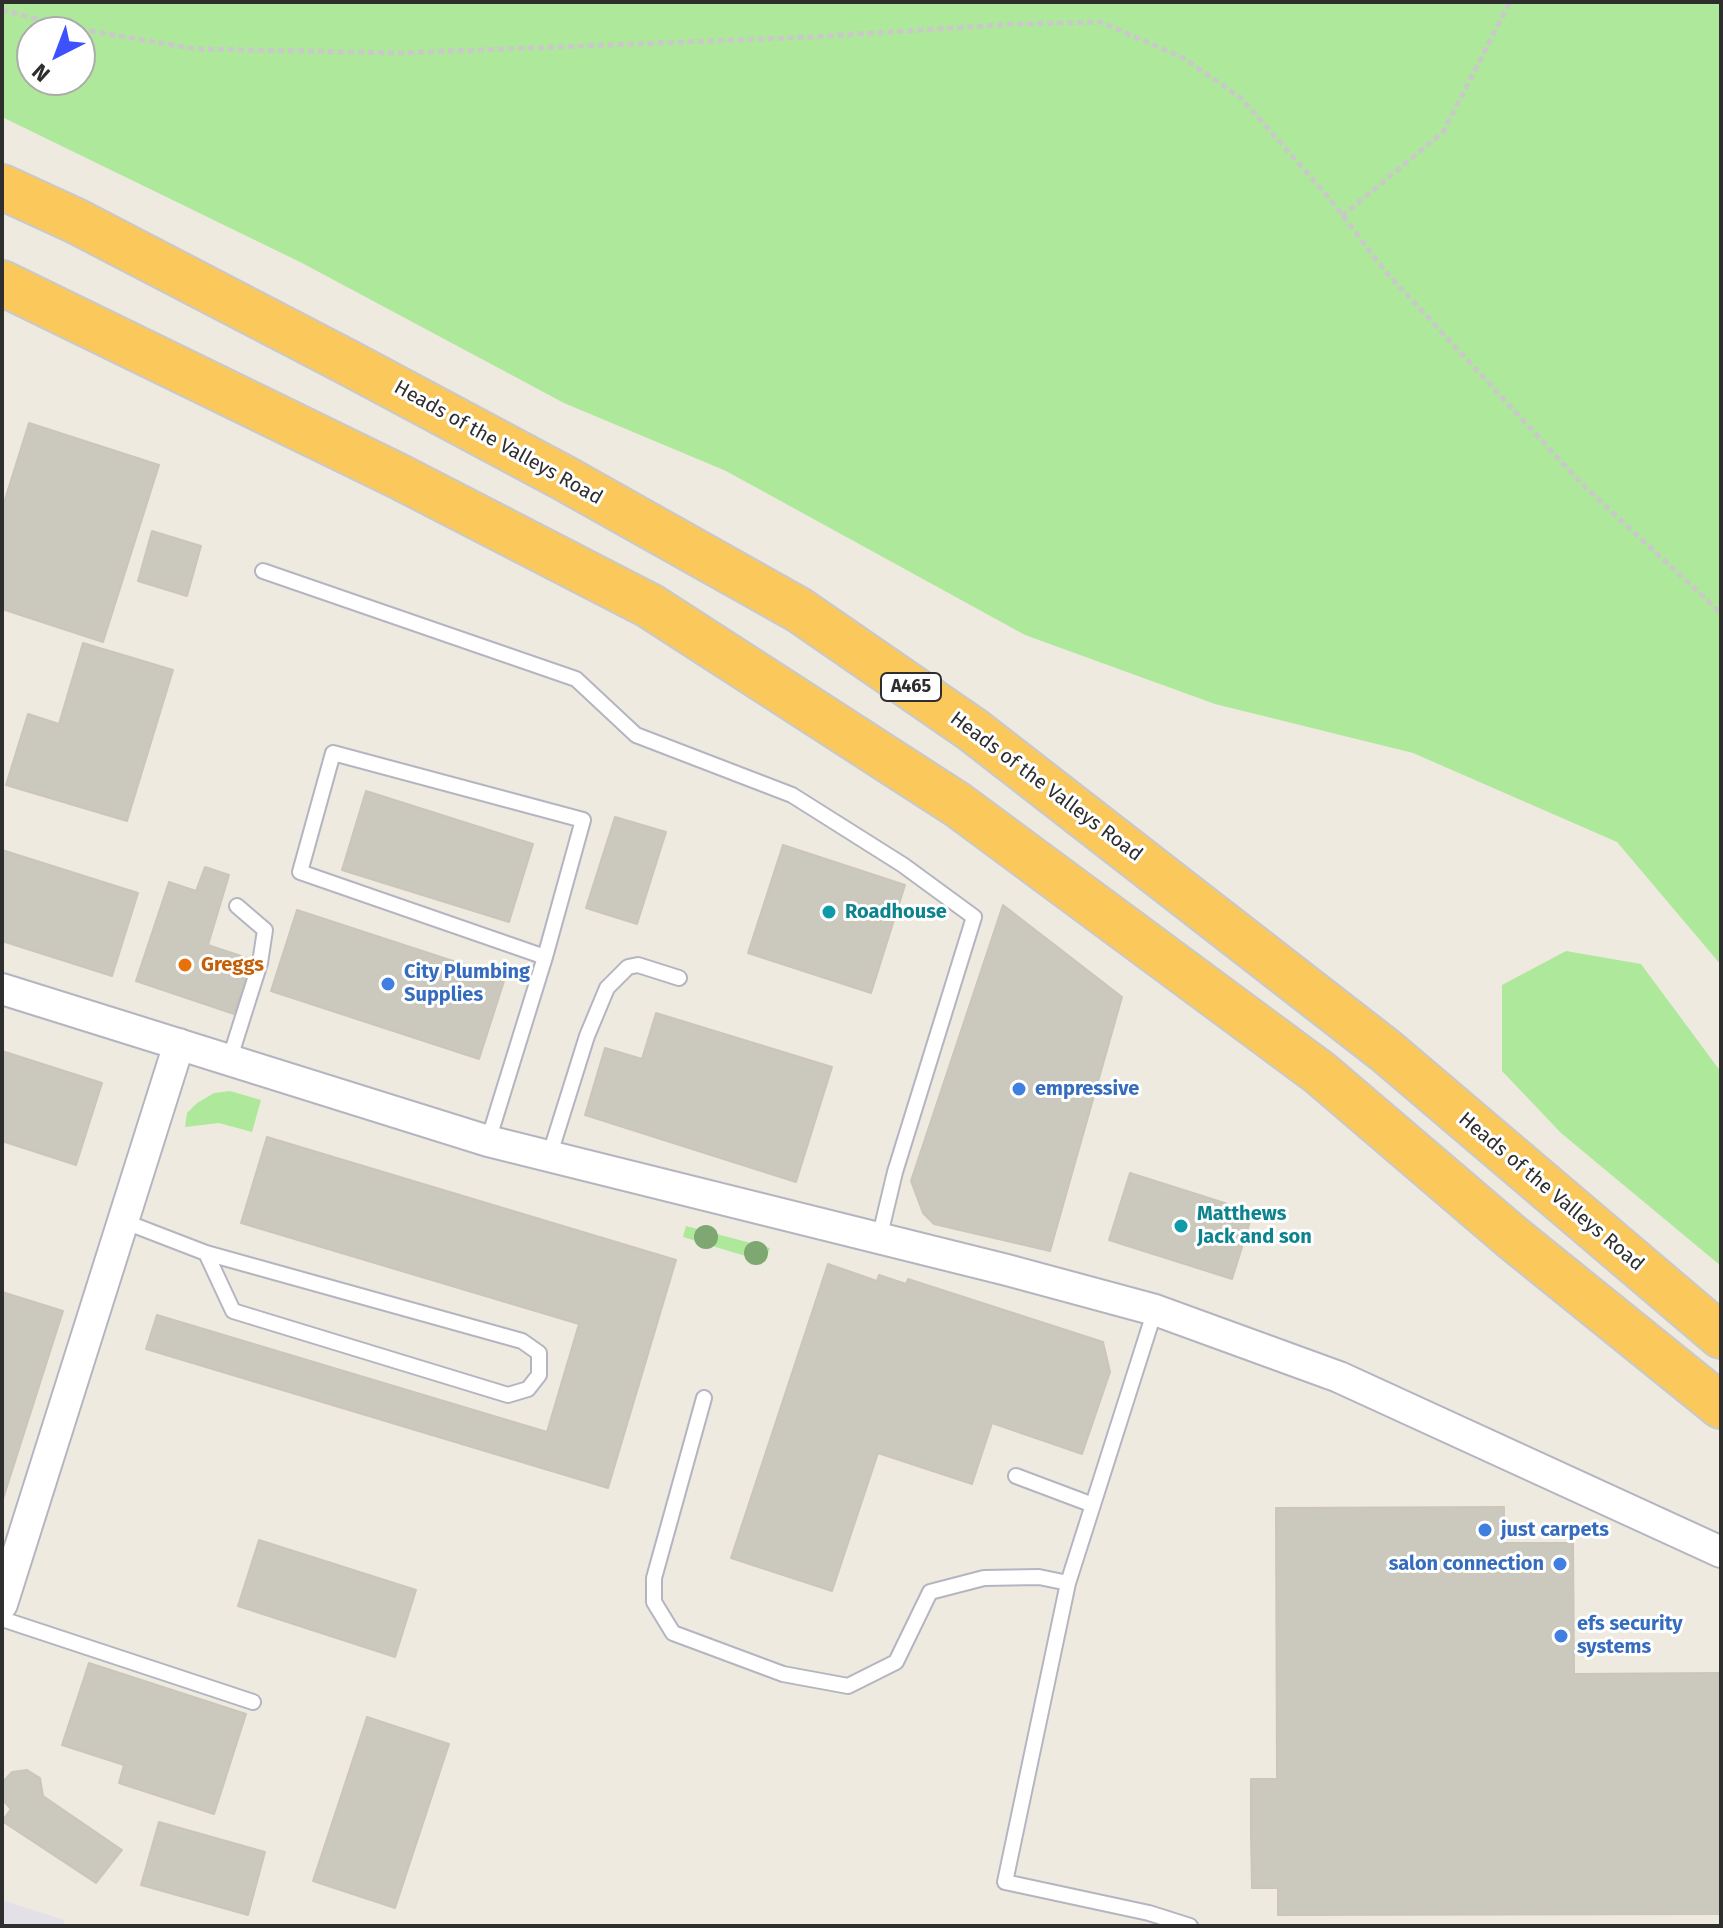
<!DOCTYPE html>
<style>
body{margin:0}
#map{position:relative;width:1723px;height:1928px;overflow:hidden;background:#efeae0;font-family:"Fira Sans",sans-serif}
canvas{display:block}
.frame{position:absolute;inset:0;border:4px solid #2e2e2e;pointer-events:none}
.north{position:absolute;left:16px;top:16px;width:80px;height:80px;box-sizing:border-box;background:#fff;border:2px solid #ababab;border-radius:50%;rotate:222deg;font-size:22px;font-weight:700;line-height:32px;text-align:center;color:#2e2e2e}
.north::after{content:'';display:block;margin:auto;width:28px;height:36px;background:#3d51ff;clip-path:polygon(50% 0,100% 100%,50% 72%,0 100%)}
</style>
<div id="map">
<canvas width="1723" height="1928"></canvas>
<div class="frame"></div>
<div class="north">N</div>
</div>
<script>
const ctx = document.querySelector('canvas').getContext('2d');
ctx.lineJoin = 'round';
function fill(path, color) { ctx.fillStyle = color; ctx.fill(path, 'evenodd'); }
const poly = rows => new Path2D(rows.map(r => 'M' + r).join(''));
function strokePath(path, color, width, dash) { ctx.strokeStyle = color; ctx.lineWidth = width; ctx.lineCap = dash ? 'butt' : 'round'; ctx.setLineDash(dash || []); ctx.stroke(path); }
function write(font, color, halo, rows, align = 'center') {
  ctx.font = font + ' "Fira Sans",sans-serif'; ctx.lineWidth = 6; ctx.setLineDash([]); ctx.textBaseline = 'middle'; ctx.strokeStyle = halo; ctx.fillStyle = color; for (const [text, x, y, turn = 0] of rows) {
    ctx.save(); ctx.translate(x, y); ctx.rotate((+turn || 0) * Math.PI / 180); ctx.textAlign = isNaN(turn) ? turn : align; if (halo) ctx.strokeText(text, 0, 0); ctx.fillText(text, 0, 0); ctx.restore();
  }
}
fill(poly([
 [2,1900,64,1920,65,1926,2,1926]
]), '#e3e0e8');
fill(poly([
 [2,2,1721,2,1721,965,1617,842,1413,753,1215,704,1025,635,726,471,564,403,302,263,2,117],
 [32,32,80,32,80,80,32,80],
 [1566,951,1641,964,1721,1072,1721,1266,1561,1133,1502,1071,1502,985],
 [230,1091,261,1100,252,1132,219,1123,185,1127,187,1113,197,1103,214,1093],
 [686,1226,770,1248,765,1262,683,1237]
]), '#aee89b');
const building = poly([
 [29,423,159,465,103,642,2,609,2,509,29,423],
 [152,531,201,546,187,596,138,581,152,531],
 [83,643,173,670,127,821,6,785,28,714,59,724,83,643],
 [366,791,533,844,509,922,342,870,366,791],
 [615,817,666,832,637,924,586,908,615,817],
 [783,845,905,885,871,993,748,953,783,845],
 [2,850,138,893,112,976,2,941,2,850],
 [205,867,229,875,208,945,253,960,234,1014,136,981,169,882,196,891,205,867],
 [1003,905,1122,997,1050,1251,934,1224,923,1213,911,1181,1003,905],
 [297,910,505,978,479,1059,271,991,297,910],
 [656,1013,832,1067,796,1182,585,1115,605,1048,642,1059,656,1013],
 [2,1051,102,1083,76,1165,2,1141,2,1051],
 [267,1137,676,1260,608,1488,146,1349,157,1315,547,1432,579,1324,241,1223,267,1137],
 [1130,1173,1253,1212,1232,1279,1109,1240,1130,1173],
 [828,1264,877,1281,879,1275,906,1284,908,1279,1103,1342,1110,1372,1082,1454,992,1423,972,1484,878,1453,832,1591,731,1558,828,1264],
 [2,1292,63,1311,2,1502,2,1292],
 [1504,1507,1504,1543,1573,1543,1574,1674,1721,1673,1721,1914,1278,1915,1278,1888,1252,1888,1251,1835,1251,1779,1277,1779,1276,1508,1504,1507],
 [259,1540,416,1590,395,1657,238,1606,259,1540],
 [89,1663,246,1714,214,1814,119,1783,124,1765,62,1745,89,1663],
 [367,1717,449,1744,395,1908,313,1881,367,1717],
 [27,1770,40,1778,43,1796,122,1850,96,1883,2,1821,11,1809,2,1799,2,1783,12,1772,27,1770],
 [159,1822,265,1852,248,1915,141,1885,159,1822]
]);
fill(building, '#cbc8be');
strokePath(building, '#cbc6b9', 2);
const service = poly([
 [263,571,576,679,636,735,792,795,903,865,974,917,895,1172,879,1239],
 [229,1061,260,963,265,930,237,906],
 [488,1141,545,957,583,820,333,753,300,872,545,957],
 [549,1157,587,1036,607,988,628,967,638,965,679,978],
 [123,1221,206,1253,522,1341,539,1353,539,1375,528,1389,508,1395,233,1311,206,1253],
 [1155,1310,1068,1583,1005,1882,1149,1913,1190,1926],
 [704,1398,654,1578,654,1602,673,1633,783,1674,848,1686,896,1662,930,1592,984,1578,1039,1577,1068,1583],
 [1016,1476,1093,1505],
 [2,1619,253,1702]
]);
const minor = poly([
 [2,989,488,1141,1007,1270,1155,1310,1339,1377,1721,1552],
 [2,1604,179,1044]
]);
const trunk = poly([
 [2,187,76,221,347,362,564,478,799,610,973,730,1386,1051,1721,1336],
 [2,283,400,477,650,606,958,805,1320,1073,1513,1238,1721,1406]
]);
strokePath(service, '#b4b5c1', 18);
strokePath(minor, '#b4b5c1', 34);
strokePath(trunk, '#c9c9c9', 48);
strokePath(poly([
 [2,10,73,28,196,49,401,53,812,37,1015,24,1101,22,1183,58,1241,98,1330,199,1385,271,1583,485,1721,613],
 [1342,216,1443,132,1510,2]
]), '#c9c9c9', 5, [6, 4]);
strokePath(service, '#fff', 14);
strokePath(minor, '#fff', 30);
strokePath(trunk, '#fbc85c', 44);
ctx.fillStyle = '#7fa772';
for (const [x, y] of [
 [706,1237],
 [756,1253]
]) { ctx.beginPath(); ctx.arc(x, y, 12, 0, 2 * Math.PI); ctx.fill(); }
for (const [x, y, r, color] of [
 [829,912,8,"#0f9aa8"],
 [185,965,8,"#e8710a"],
 [388,984,8,"#3f7fe0"],
 [1019,1089,8,"#3f7fe0"],
 [1181,1226,8,"#0f9aa8"],
 [1485,1530,8,"#3f7fe0"],
 [1560,1564,8,"#3f7fe0"],
 [1561,1636,8,"#3f7fe0"]
]) { const dot = new Path2D(); dot.arc(x, y, r, 0, 2 * Math.PI); ctx.fillStyle = color; ctx.fill(dot); strokePath(dot, '#fff', 3); }
for (const [x, y, w] of [
 [911,687,60]
]) { const box = new Path2D(); box.roundRect(x - w / 2, y - 14, w, 28, 6); ctx.fillStyle = '#fff'; ctx.fill(box); strokePath(box, '#2e2e2e', 2); }
write('bold 18px', '#2e2e2e', null, [
 ["A465",911,687]
]);
write('20px', '#2e2e2e', '#fff', [
 ["Heads of the Valleys Road",498,443,29],
 ["Heads of the Valleys Road",1046,787,37],
 ["Heads of the Valleys Road",1551,1192,40]
]);
write('bold 20px', '#0d838f', '#fff', [
 ["Roadhouse",845,912],
 ["Matthews",1197,1214],
 ["Jack and son",1197,1237]
], 'left');
write('bold 20px', '#c56008', '#fff', [
 ["Greggs",201,965]
], 'left');
write('bold 20px', '#366cbe', '#fff', [
 ["City Plumbing",404,972],
 ["Supplies",404,995],
 ["empressive",1035,1089],
 ["just carpets",1501,1530],
 ["salon connection",1544,1564,"right"],
 ["efs security",1577,1624],
 ["systems",1577,1647]
], 'left');
</script>
